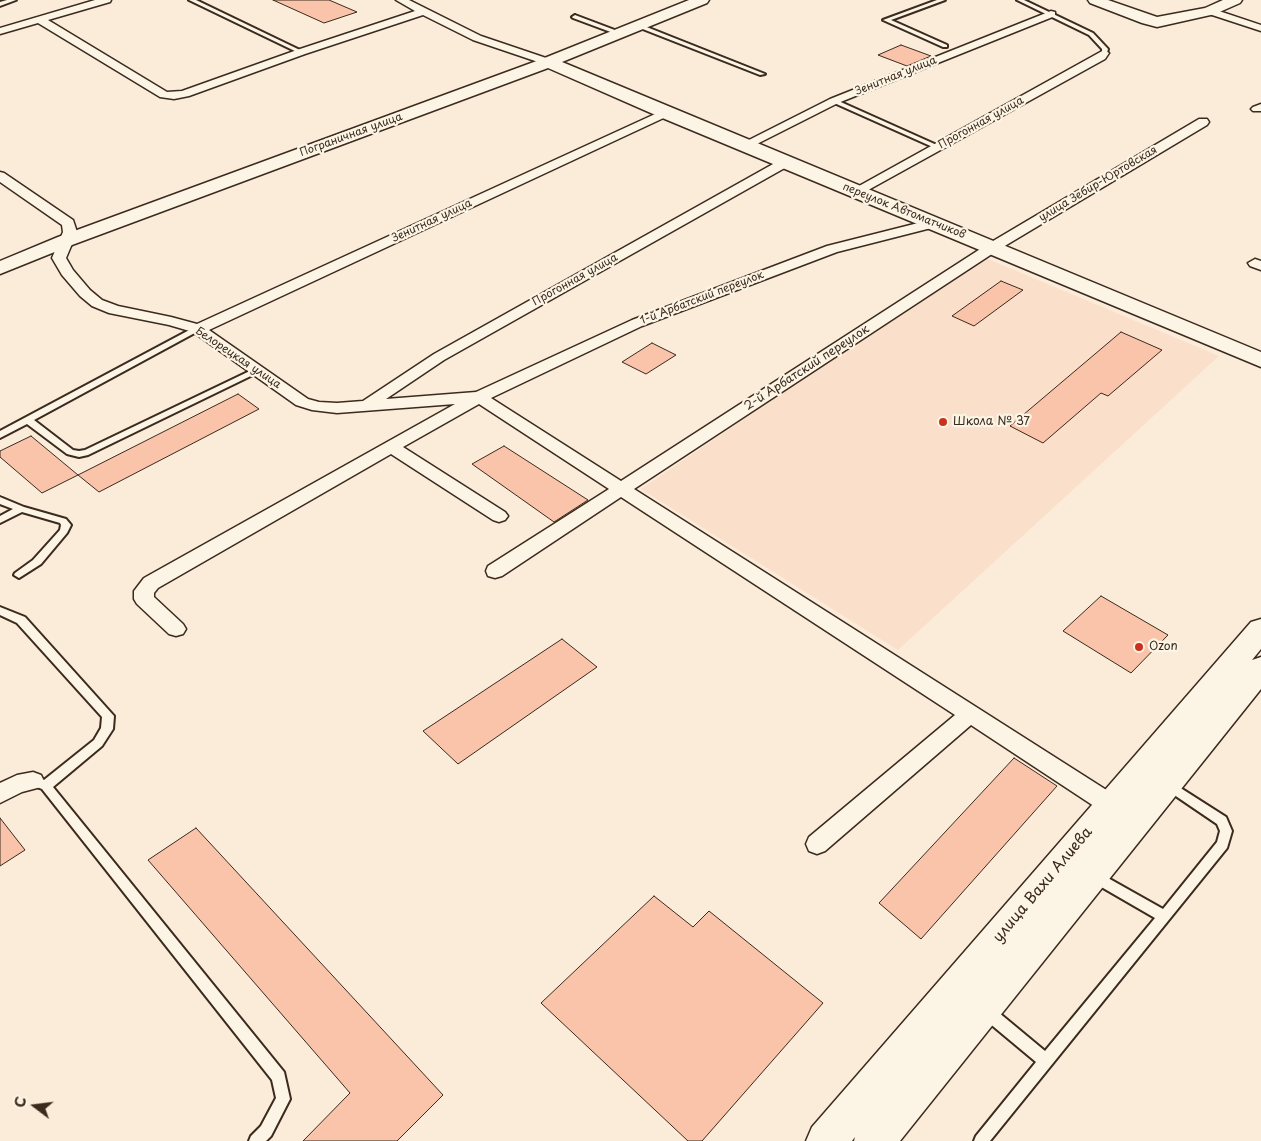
<!DOCTYPE html>
<meta charset="utf-8">
<style>
body{margin:0}
#map{position:relative;width:1261px;height:1141px;overflow:hidden;background:#fbebd9;font-family:"Playpen Sans",sans-serif}
canvas{display:block}
.north{position:absolute;left:10px;top:1081px;width:50px;height:50px;-webkit-text-stroke:4px #fcf5e5;paint-order:stroke;rotate:285deg;font-size:14px;font-weight:700;line-height:20px;text-align:center;color:#3b2a1e}
.north::after{content:'';display:block;margin:auto;width:18px;height:22px;background:#3b2a1e;clip-path:polygon(50% 0,100% 100%,50% 72%,0 100%)}
</style>
<div id="map">
<canvas width="1261" height="1141"></canvas>
<div class="north">С</div>
</div>
<script>
const ctx = document.querySelector('canvas').getContext('2d');
ctx.lineJoin = 'round';
function fill(path, color) { ctx.fillStyle = color; ctx.fill(path, 'evenodd'); }
const poly = rows => new Path2D(rows.map(r => 'M' + r).join(''));
function strokePath(path, color, width, dash) { ctx.strokeStyle = color; ctx.lineWidth = width; ctx.lineCap = dash ? 'butt' : 'round'; ctx.setLineDash(dash || []); ctx.stroke(path); }
function write(font, color, halo, rows, align = 'center') {
  ctx.font = font + ' "Playpen Sans",sans-serif'; ctx.lineWidth = 4.5; ctx.setLineDash([]); ctx.textBaseline = 'middle'; ctx.strokeStyle = halo; ctx.fillStyle = color; for (const [text, x, y, turn = 0] of rows) {
    ctx.save(); ctx.translate(x, y); ctx.rotate((+turn || 0) * Math.PI / 180); ctx.textAlign = isNaN(turn) ? turn : align; if (halo) ctx.strokeText(text, 0, 0); ctx.fillText(text, 0, 0); ctx.restore();
  }
}
fill(poly([
 [983,257,1219,356,898,650,641,489]
]), '#fadfcb');
const building = poly([
 [273,0,329,0,357,12,324,23,273,0],
 [901,45,931,56,907,66,878,55,901,45],
 [1001,281,1023,290,974,326,952,316,1001,281],
 [1121,332,1162,350,1108,396,1101,393,1043,443,1010,426,1121,332],
 [652,343,676,355,646,374,622,362,652,343],
 [238,394,259,409,99,492,78,475,238,394],
 [31,436,78,475,42,493,0,457,0,451,31,436],
 [504,446,588,500,554,522,472,464,504,446],
 [1101,596,1168,635,1131,673,1063,631,1101,596],
 [562,639,597,667,458,764,423,731,562,639],
 [1014,758,1057,786,921,939,879,903,1014,758],
 [0,818,25,850,0,866,0,818],
 [196,828,443,1095,397,1141,303,1141,350,1093,148,860,196,828],
 [654,896,693,927,709,911,823,1003,702,1141,688,1141,541,1003,654,896]
]);
fill(building, '#f9c4aa');
strokePath(building, '#3b2a1e', 1);
const lane = poly([
 [7,0,16,0,0,6,0,2,7,0],
 [189,0,196,0,304,52,299,53,189,0],
 [937,0,945,0,891,20,947,45,947,47,943,47,883,20,937,0],
 [1017,0,1024,0,1093,33,1108,49,1107,53,1102,54,1102,49,1089,35,1017,0],
 [575,15,620,32,621,33,616,34,573,18,572,17,575,15],
 [635,24,639,24,765,74,760,75,635,26,635,24],
 [834,99,939,146,940,147,935,148,832,102,831,101,834,99],
 [195,327,198,327,202,329,34,420,73,450,79,451,85,450,254,369,257,368,261,371,88,455,79,457,67,454,27,424,0,438,0,431,195,327],
 [0,497,24,507,66,519,71,525,67,533,41,564,19,578,14,575,15,573,33,560,60,530,61,525,60,523,22,512,0,523,0,516,13,509,0,504,0,497],
 [0,607,25,617,114,716,113,729,102,746,53,787,284,1072,290,1099,271,1136,266,1141,249,1141,251,1136,261,1126,276,1098,272,1080,42,789,29,784,27,781,29,778,33,776,44,780,94,740,101,728,102,717,17,623,0,615,0,607],
 [1168,780,1226,817,1232,831,1227,848,990,1141,974,1141,976,1136,1036,1062,982,1017,980,1012,982,1007,987,1006,992,1007,1045,1051,1155,918,1091,881,1089,877,1091,873,1095,872,1099,873,1163,909,1217,842,1220,831,1217,824,1164,788,1162,785,1164,782,1168,780]
]);
const street = poly([
 [95,0,111,0,110,2,48,20,167,92,182,91,297,50,415,11,396,0,409,0,481,36,552,60,553,62,548,65,544,64,473,40,423,15,305,54,189,96,174,99,160,97,38,23,0,34,0,28,95,0],
 [1210,8,1261,25,1261,31,1206,13,1205,11,1210,8],
 [1051,11,1055,12,1055,16,838,103,749,148,745,149,739,145,830,99,1051,11],
 [1104,50,1109,53,1105,59,861,194,856,195,850,191,1104,50],
 [1261,104,1261,111,1253,111,1251,109,1253,107,1261,104],
 [666,109,670,111,672,113,670,115,209,330,308,399,319,402,337,403,363,401,434,354,782,159,790,159,792,162,790,165,444,360,386,399,476,392,632,320,827,246,934,219,939,220,941,223,939,226,837,252,642,326,491,398,621,481,988,244,1199,119,1207,119,1209,122,1207,125,998,250,634,489,1119,798,1122,805,1119,812,1111,814,1103,812,971,725,825,851,817,854,809,851,806,844,809,837,955,715,621,497,502,576,495,578,488,576,486,571,488,566,609,489,479,404,403,447,505,512,508,516,505,520,499,522,493,520,391,454,158,588,154,593,154,597,183,624,186,629,183,634,176,636,169,634,137,604,134,599,134,591,144,578,455,404,337,413,312,410,296,405,193,332,169,325,109,313,92,306,80,296,62,275,52,258,63,232,62,225,0,182,0,172,4,173,73,220,77,232,66,258,73,270,90,290,102,300,118,306,171,317,197,324,666,109],
 [1255,259,1261,261,1261,270,1250,266,1248,263,1255,259],
 [33,772,41,775,44,781,41,787,22,792,0,803,0,783,17,775,33,772]
]);
const secondary = poly([
 [689,0,709,0,707,3,562,62,1261,352,1261,367,660,117,548,68,72,245,0,274,0,261,58,237,542,59,689,0],
 [1088,0,1108,0,1157,17,1205,8,1223,0,1242,0,1240,3,1215,14,1157,27,1142,23,1090,3,1088,0],
 [1261,619,1261,649,1252,660,1261,657,1261,689,900,1141,854,1141,855,1137,852,1141,806,1141,812,1127,1251,622,1261,619]
]);
strokePath(lane, '#3b2a1e', 4);
strokePath(street, '#3b2a1e', 3);
strokePath(secondary, '#3b2a1e', 3);
fill(lane, '#fcf5e5');
fill(street, '#fcf5e5');
fill(secondary, '#fcf5e5');
for (const [x, y, r, color] of [
 [943,422,5,"#c8321e"],
 [1139,647,5,"#c8321e"]
]) { const dot = new Path2D(); dot.arc(x, y, r, 0, 2 * Math.PI); ctx.fillStyle = color; ctx.fill(dot); strokePath(dot, '#fcf5e5', 2); }
write('11px', '#3b2a1e', '#fcf5e5', [
 ["Зенитная улица",896,76,-22],
 ["Прогонная улица",981,123,-29],
 ["Пограничная улица",351,135,-20],
 ["улица Зебир-Юртовская",1098,184,-31],
 ["переулок Автоматчиков",904,211,22],
 ["Зенитная улица",432,221,-25],
 ["Прогонная улица",575,280,-29],
 ["1-й Арбатский переулок",702,298,-21],
 ["Белорецкая улица",238,358,34]
]);
write('12px', '#3b2a1e', '#fcf5e5', [
 ["2-й Арбатский переулок",807,368,-33]
]);
write('12px', '#3b2a1e', '#fcf5e5', [
 ["Школа № 37",953,422],
 ["Ozon",1149,647]
], 'left');
write('15px', '#3b2a1e', '#fcf5e5', [
 ["улица Вахи Алиева",1043,885,-50]
]);
</script>
